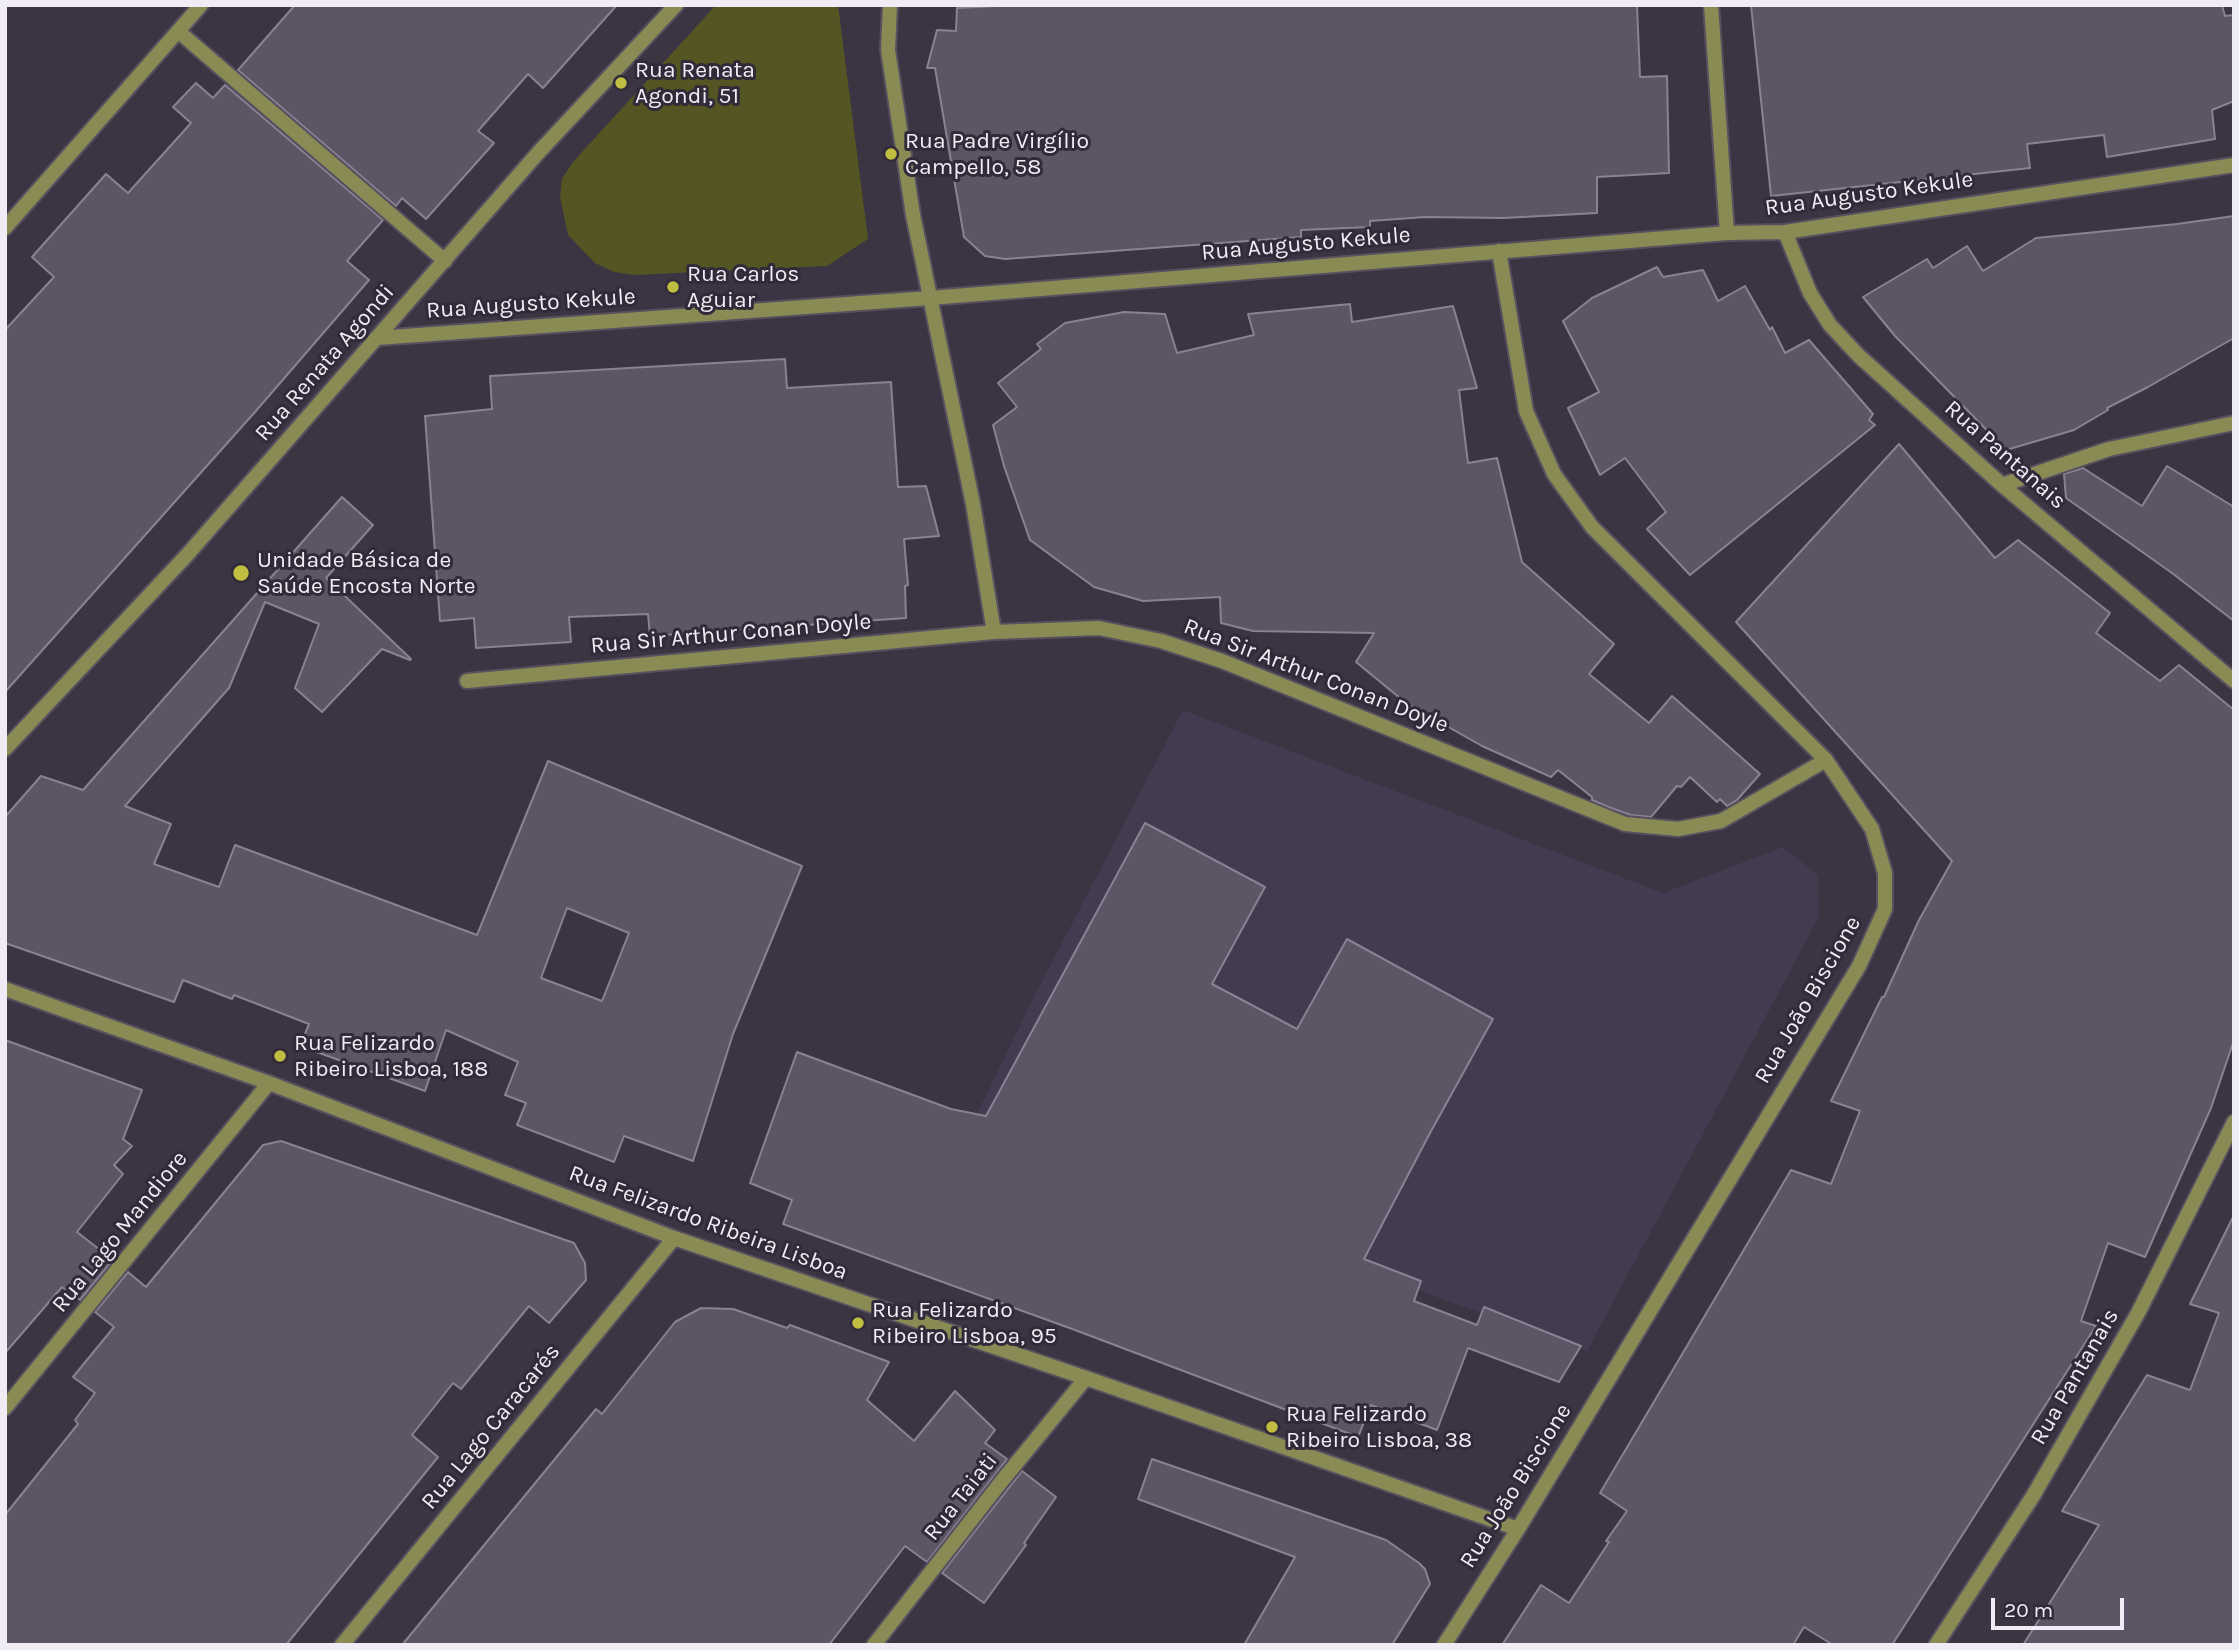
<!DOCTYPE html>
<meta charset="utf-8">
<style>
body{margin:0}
#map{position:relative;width:2239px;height:1650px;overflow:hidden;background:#3a3443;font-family:Karla,sans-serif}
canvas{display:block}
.frame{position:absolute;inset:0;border:7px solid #f0ecf5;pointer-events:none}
.scale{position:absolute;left:1991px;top:1598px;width:133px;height:32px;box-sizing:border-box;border:4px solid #f0ecf5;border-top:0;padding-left:9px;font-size:21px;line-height:24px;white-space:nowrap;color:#f0ecf5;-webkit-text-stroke:5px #302a39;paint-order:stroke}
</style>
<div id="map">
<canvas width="2239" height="1650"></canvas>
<div class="frame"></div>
<div class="scale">20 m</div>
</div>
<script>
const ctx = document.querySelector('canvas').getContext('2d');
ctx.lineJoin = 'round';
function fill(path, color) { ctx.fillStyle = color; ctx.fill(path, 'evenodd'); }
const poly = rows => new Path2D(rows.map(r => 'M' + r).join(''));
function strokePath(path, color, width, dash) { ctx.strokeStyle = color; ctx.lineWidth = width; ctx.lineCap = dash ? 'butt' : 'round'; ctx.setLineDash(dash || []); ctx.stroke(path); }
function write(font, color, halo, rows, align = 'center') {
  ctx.font = font + ' Karla,sans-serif'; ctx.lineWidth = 6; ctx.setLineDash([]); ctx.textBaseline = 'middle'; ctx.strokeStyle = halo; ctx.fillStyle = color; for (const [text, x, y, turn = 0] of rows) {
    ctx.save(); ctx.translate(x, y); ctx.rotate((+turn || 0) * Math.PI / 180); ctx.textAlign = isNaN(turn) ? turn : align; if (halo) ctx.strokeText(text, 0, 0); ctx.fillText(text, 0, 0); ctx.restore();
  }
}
fill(poly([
 [1183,710,1663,893,1783,847,1818,875,1819,917,1587,1351,1125,1185,972,1124,1036,993]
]), '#443b50');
fill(poly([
 [716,5,838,5,868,239,827,266,634,275,614,272,595,263,568,235,560,197,562,179,572,163]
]), '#555524');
const building = poly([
 [295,5,617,5,543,88,528,74,478,131,494,143,426,219,402,198,396,206,238,70,295,5],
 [1018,5,1637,5,1640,77,1667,76,1669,173,1597,177,1597,213,1504,218,1425,217,1370,221,1370,227,1301,230,1301,237,1005,259,985,256,964,237,935,68,927,68,937,30,956,31,957,8,1018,5],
 [1751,5,2222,5,2225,16,2234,15,2234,101,2212,110,2215,139,2107,157,2104,135,2027,144,2030,168,1771,196,1751,5],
 [196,83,213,98,225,85,383,220,347,261,369,280,255,412,5,692,5,330,54,277,32,257,106,174,128,193,191,123,173,107,196,83],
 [2234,216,2234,338,2148,387,2107,408,2108,410,2074,430,2006,450,1895,336,1863,297,1927,259,1933,268,1967,246,1983,271,2036,238,2177,224,2234,216],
 [1657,267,1663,277,1703,270,1718,301,1745,286,1770,330,1772,327,1785,353,1809,340,1873,414,1869,420,1875,425,1690,575,1647,529,1666,512,1625,458,1600,475,1568,408,1599,392,1563,321,1592,298,1657,267],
 [1350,304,1352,322,1453,306,1477,388,1459,390,1468,463,1497,458,1522,562,1614,644,1589,674,1649,723,1672,696,1760,774,1737,800,1727,806,1720,799,1717,802,1690,777,1681,787,1677,786,1651,817,1631,815,1611,808,1592,800,1592,797,1558,770,1551,777,1482,746,1406,703,1356,662,1374,633,1253,631,1221,623,1220,597,1143,601,1094,587,1030,540,1004,466,993,425,1017,407,998,383,1041,349,1037,344,1065,323,1124,312,1165,314,1177,353,1254,335,1248,314,1350,304],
 [785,359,787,388,891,382,898,487,926,486,939,536,904,539,908,585,905,586,906,618,650,636,648,614,569,617,571,642,476,648,474,618,440,621,425,416,492,409,490,376,785,359],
 [1899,444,1995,558,2018,540,2110,613,2096,633,2160,681,2179,665,2234,710,2234,1040,2211,1108,2145,1257,2108,1243,2081,1321,2096,1326,1892,1645,1833,1645,1804,1627,1793,1645,1502,1645,1541,1585,1569,1603,1609,1542,1606,1541,1627,1511,1600,1493,1791,1170,1831,1184,1860,1111,1831,1101,1882,997,1884,997,1919,920,1952,861,1736,622,1899,444],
 [2167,466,2234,507,2234,621,2172,573,2066,498,2064,474,2083,468,2142,506,2167,466],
 [342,497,373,525,326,578,411,659,410,660,382,649,322,712,295,688,319,624,265,602,229,688,125,806,171,824,154,864,219,887,235,845,477,935,548,761,802,866,733,1034,693,1161,624,1136,614,1162,517,1125,526,1103,505,1095,518,1062,446,1030,425,1091,300,1046,309,1024,234,995,232,999,183,980,174,1002,5,943,5,817,41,776,83,790,342,497],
 [567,908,629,933,602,1001,541,978,567,908],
 [1145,823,1265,887,1212,984,1297,1029,1347,939,1493,1019,1430,1133,1364,1259,1421,1281,1414,1301,1477,1325,1484,1307,1581,1346,1559,1382,1468,1348,1437,1430,1371,1405,1358,1437,1075,1330,783,1224,792,1200,750,1183,797,1052,951,1109,986,1116,1145,823],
 [5,1040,142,1090,123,1139,132,1146,114,1165,123,1174,77,1232,113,1260,80,1300,62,1287,5,1353,5,1040],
 [281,1141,574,1243,585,1263,586,1280,549,1323,529,1306,461,1389,453,1383,412,1435,438,1457,286,1645,5,1645,5,1515,78,1424,75,1420,95,1393,73,1377,114,1327,95,1312,128,1272,146,1287,263,1145,281,1141],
 [2234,1215,2234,1645,2023,1645,2099,1525,2062,1511,2147,1375,2190,1390,2219,1313,2190,1304,2234,1215],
 [701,1308,733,1309,787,1328,790,1325,889,1362,867,1400,914,1441,955,1391,995,1430,985,1443,1007,1459,927,1562,905,1546,829,1645,402,1645,596,1409,602,1414,675,1322,701,1308],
 [1152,1459,1386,1540,1419,1563,1425,1569,1430,1584,1392,1645,1244,1645,1295,1557,1138,1499,1152,1459],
 [1022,1471,1056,1497,1024,1543,1026,1545,984,1603,942,1573,1022,1471]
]);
fill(building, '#5c5565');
strokePath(building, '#898293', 2);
const minor = poly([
 [890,5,888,50,913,215,973,504,994,632],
 [1711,5,1727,233],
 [178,31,445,261],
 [5,228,201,5],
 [1785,232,1810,293,1830,325,1859,356,2002,485,2234,681],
 [377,338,930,298,1727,233,1785,232,2234,165],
 [2002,485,2109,449,2234,423],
 [467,681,994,632,1099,628,1161,641,1222,661,1625,824,1678,829,1721,821,1826,760],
 [5,989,269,1083,674,1238,1086,1378,1518,1529],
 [5,1408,269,1083],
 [342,1645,674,1238],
 [874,1645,1001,1482,1086,1378],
 [1444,1645,1518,1529,1859,966,1885,909,1885,873,1872,829,1826,760,1592,527,1554,474,1526,411,1499,251],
 [1936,1645,2033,1496,2138,1313,2234,1122]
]);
const tertiary = poly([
 [5,749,187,555,538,153,676,5]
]);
strokePath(minor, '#57515f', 18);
strokePath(tertiary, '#57515f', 18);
strokePath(minor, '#8a8b54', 14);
strokePath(tertiary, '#8a8b54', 14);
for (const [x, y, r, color] of [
 [621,83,7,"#bfbe41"],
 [891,154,7,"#bfbe41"],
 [673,287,7,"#bfbe41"],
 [241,573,9,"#bfbe41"],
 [280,1056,7,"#bfbe41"],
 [858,1323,7,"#bfbe41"],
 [1272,1427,7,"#bfbe41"]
]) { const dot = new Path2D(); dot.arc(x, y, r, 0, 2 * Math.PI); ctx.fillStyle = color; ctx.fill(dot); strokePath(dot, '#302a39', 2.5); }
write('23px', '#f0ecf5', '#302a39', [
 ["Rua Renata",635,70],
 ["Agondi, 51",635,96],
 ["Rua Padre Virgílio",905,141],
 ["Campello, 58",905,167],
 ["Rua Carlos",687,274],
 ["Aguiar",687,300],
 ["Unidade Básica de",257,560],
 ["Saúde Encosta Norte",257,586],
 ["Rua Felizardo",294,1043],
 ["Ribeiro Lisboa, 188",294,1069],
 ["Rua Felizardo",872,1310],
 ["Ribeiro Lisboa, 95",872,1336],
 ["Rua Felizardo",1286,1414],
 ["Ribeiro Lisboa, 38",1286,1440]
], 'left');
write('23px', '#f0ecf5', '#302a39', [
 ["Rua Augusto Kekule",1869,194,-8],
 ["Rua Augusto Kekule",1306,244,-5],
 ["Rua Augusto Kekule",531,304,-4],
 ["Rua Renata Agondi",325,363,-49],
 ["Rua Pantanais",2005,455,41],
 ["Rua Sir Arthur Conan Doyle",731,634,-5],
 ["Rua Sir Arthur Conan Doyle",1316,676,21],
 ["Rua João Biscione",1808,1000,-60],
 ["Rua Felizardo Ribeira Lisboa",708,1223,20],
 ["Rua Lago Mandiore",120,1232,-51],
 ["Rua Pantanais",2075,1377,-60],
 ["Rua Lago Caracarés",491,1427,-51],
 ["Rua João Biscione",1516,1486,-58],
 ["Rua Taiati",961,1497,-52]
]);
</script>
